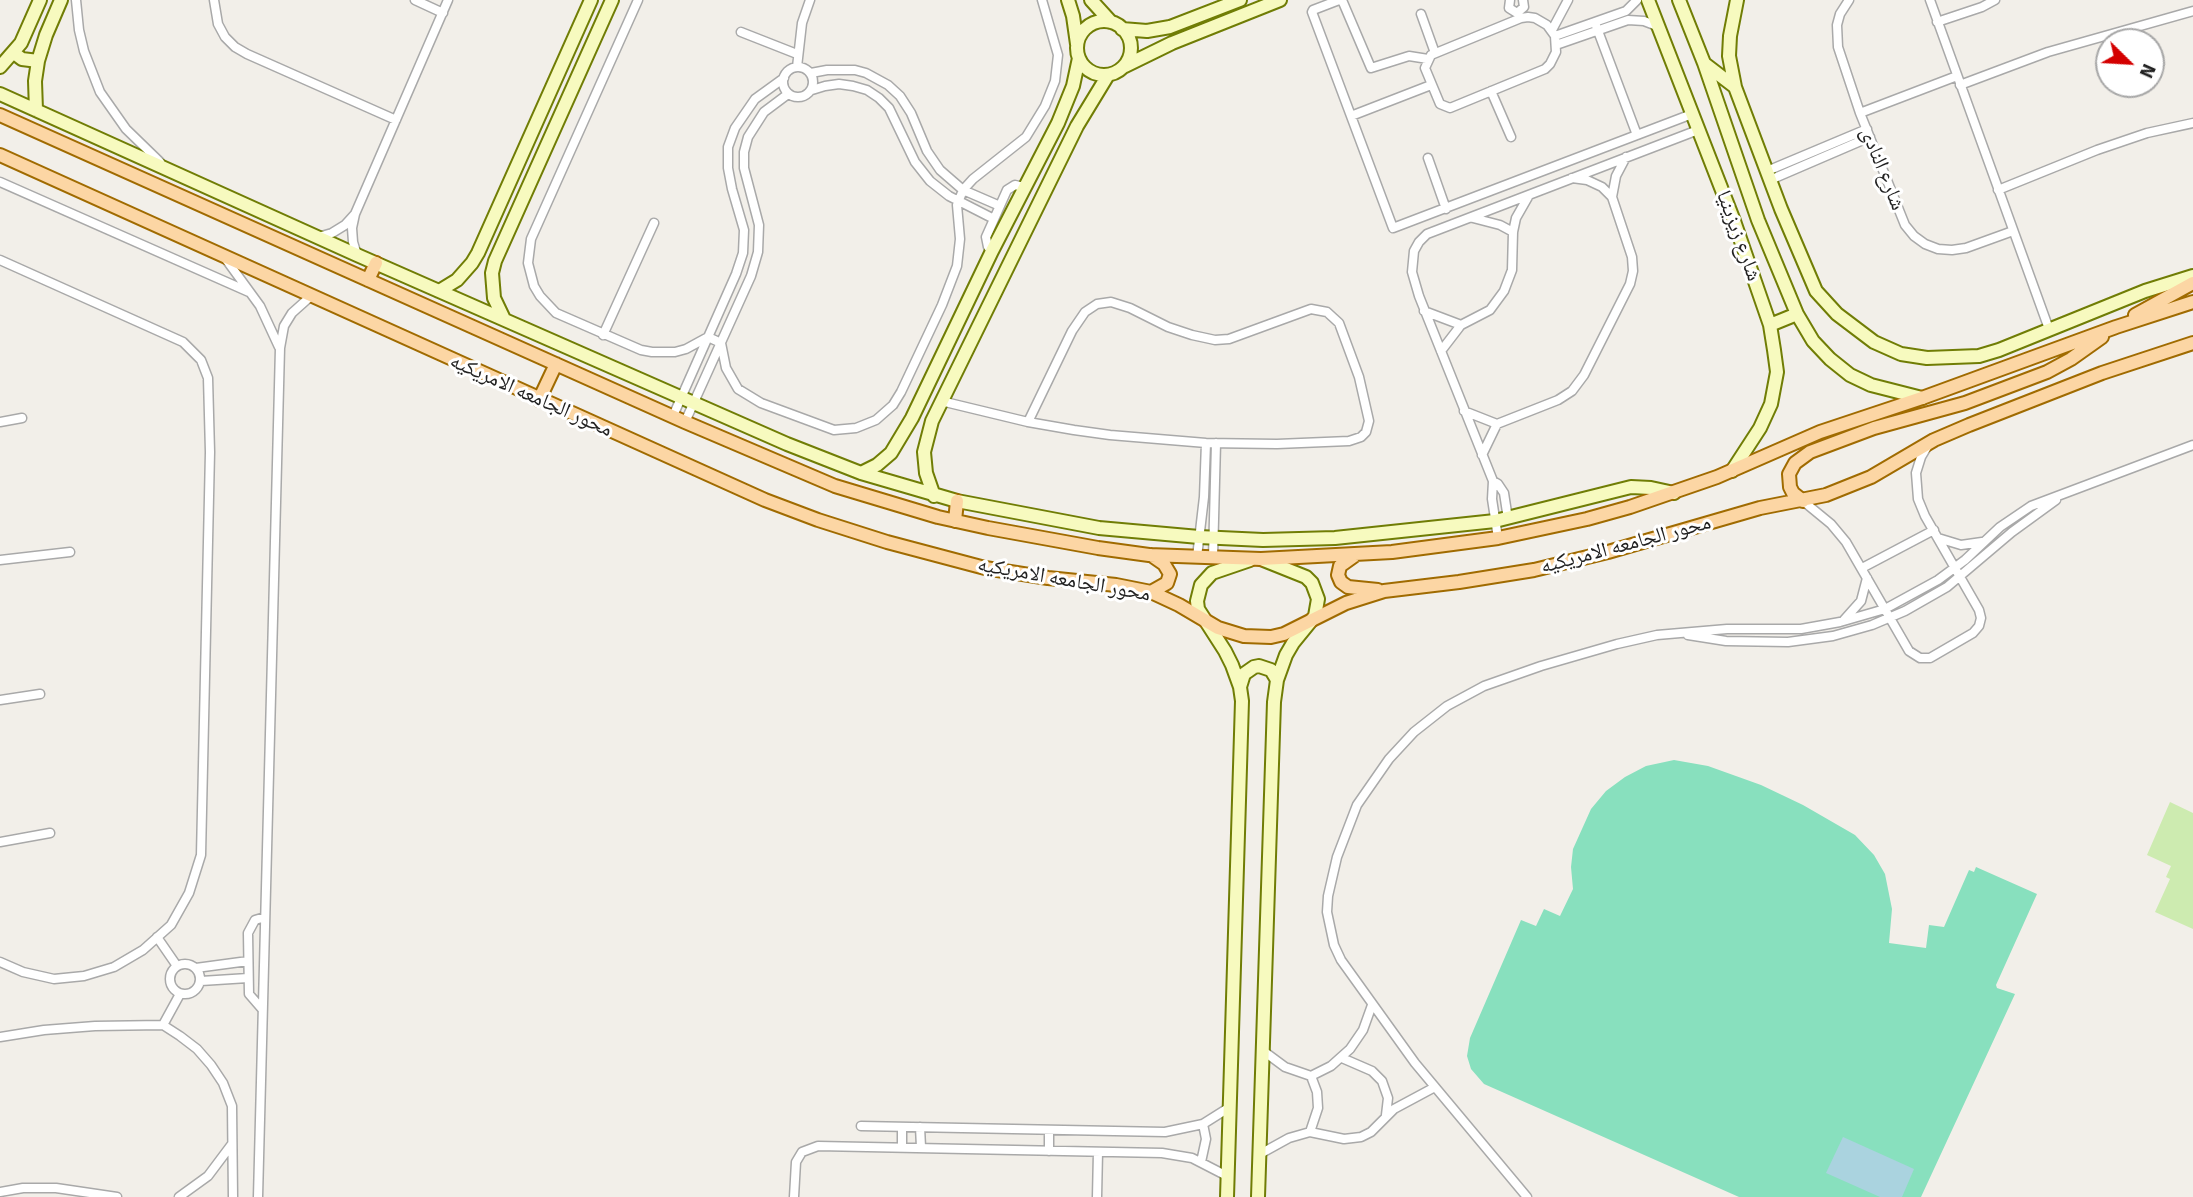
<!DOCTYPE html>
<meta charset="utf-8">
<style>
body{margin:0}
#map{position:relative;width:2193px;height:1197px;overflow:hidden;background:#f2efe9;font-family:Signika,sans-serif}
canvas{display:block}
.north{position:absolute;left:2095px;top:28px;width:70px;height:70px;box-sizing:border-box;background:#fff;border:2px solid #a7a7a7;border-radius:50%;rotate:114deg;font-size:19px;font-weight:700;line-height:28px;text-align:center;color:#222}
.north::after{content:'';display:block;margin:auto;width:24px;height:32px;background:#d40000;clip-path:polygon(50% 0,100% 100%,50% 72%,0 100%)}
</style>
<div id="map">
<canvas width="2193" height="1197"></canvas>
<div class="north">N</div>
</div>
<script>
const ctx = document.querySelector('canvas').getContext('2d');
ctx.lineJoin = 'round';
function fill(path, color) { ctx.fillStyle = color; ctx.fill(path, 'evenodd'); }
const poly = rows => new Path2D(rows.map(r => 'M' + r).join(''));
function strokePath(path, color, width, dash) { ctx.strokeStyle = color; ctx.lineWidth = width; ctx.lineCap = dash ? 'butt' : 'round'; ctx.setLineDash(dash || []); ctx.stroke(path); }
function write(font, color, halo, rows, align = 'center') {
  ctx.font = font + ' Signika,"Noto Naskh Arabic",sans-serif'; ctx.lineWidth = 6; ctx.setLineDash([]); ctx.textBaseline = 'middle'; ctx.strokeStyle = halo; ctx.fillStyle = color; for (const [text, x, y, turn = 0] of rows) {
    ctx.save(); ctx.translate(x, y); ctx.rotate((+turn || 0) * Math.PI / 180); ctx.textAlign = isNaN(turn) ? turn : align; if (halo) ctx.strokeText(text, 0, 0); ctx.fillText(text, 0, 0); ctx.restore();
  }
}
fill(poly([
 [2170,802,2193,813,2193,929,2155,912,2170,879,2166,877,2171,866,2147,855]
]), '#cdebb0');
fill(poly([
 [1674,760,1708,766,1761,785,1803,805,1855,835,1874,855,1885,874,1892,909,1889,943,1926,948,1929,925,1944,927,1969,870,1974,872,1976,867,2037,894,1996,985,1997,988,2015,994,1921,1197,1739,1197,1484,1084,1471,1069,1467,1056,1470,1038,1521,920,1536,926,1544,909,1560,916,1573,889,1571,867,1573,849,1591,809,1606,791,1625,777,1646,766]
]), '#88e0be');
fill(poly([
 [1843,1137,1914,1169,1902,1197,1880,1197,1826,1173]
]), '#aad3df');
const street = poly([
 [76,0,79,30,84,51,100,92,126,129,160,162],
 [214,0,218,24,225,37,235,47,247,54,396,120],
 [415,0,443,13],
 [638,0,531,239,528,263,534,286,540,296,556,313,641,350,652,352,675,352,686,349,708,337,721,343,726,368,738,389,761,403,834,430,856,428,876,420,893,405,901,392,942,305,957,266,960,239,957,205,963,190,973,179,1026,137,1045,106,1055,81,1058,55,1042,0],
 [1339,0,1313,10,1312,12,1393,228,1692,114],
 [1342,0,1371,68,1409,56,1428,59],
 [1510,0,1509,8,1517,13,1524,7,1523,0],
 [1849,0,1840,14,1837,25,1838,47,1860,113,1905,225,1914,236,1925,244,1938,249,1952,250,1966,248,2013,231],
 [1930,0,2049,329],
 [1421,14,1435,53],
 [1528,17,1535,18,1547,25,1555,36,1556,52,1550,64,1545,69,1450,108,1440,104,1425,68,1431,55,1521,18,1528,17],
 [1937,22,1982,7,1995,0],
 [1595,23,1637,135],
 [1552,30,1568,0],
 [741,32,797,54],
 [1555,36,1626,11,1637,0],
 [1556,45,1628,20,1644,21,1657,26],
 '783 82a15 15 0 1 1 30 0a15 15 0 1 1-30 0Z',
 [797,67,802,23,810,0],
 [811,73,827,70,855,70,866,73,888,85,900,96,911,113,927,151,940,170,963,190,1000,206],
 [1960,85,2048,52,2193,11],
 [812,90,825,86,839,84,853,86,867,90,879,98,889,108,915,162,930,181,949,196,994,219],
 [1491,91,1511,137],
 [1860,113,1957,76],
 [1351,116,1431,85],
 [1428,158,1446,209],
 [1767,171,1867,129],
 [1770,180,1870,137],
 [0,182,249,292],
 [1998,190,2097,150,2147,133,2193,123],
 [1612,197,1616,176,1626,157],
 [1473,218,1500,225,1513,232],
 [318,237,332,233,345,225,355,214],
 [992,251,988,247,986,237,1007,190,1015,185,1024,187],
 [357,255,353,242,352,228,355,214,448,0],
 [225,258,260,306,279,347],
 [0,260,183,342,201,360,208,378,210,452,201,855,189,893,171,925,143,950,114,967,84,976,54,979,23,972,0,962],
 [1424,311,1461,325],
 [603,335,654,223],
 [1441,351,1461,325,1490,310,1504,291,1512,270,1513,232,1516,218,1528,197],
 [941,401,1028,422,1074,430,1110,435,1206,443,1277,444,1349,441,1361,437,1366,432,1369,421,1359,377,1339,323,1327,312,1311,309,1229,339,1215,340,1192,335,1168,327,1130,308,1111,302,1097,304,1085,312,1072,331,1028,422],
 [1464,411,1497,424,1558,400,1572,391,1584,375,1630,284,1633,271,1632,257,1612,197,1602,187,1587,180,1572,178],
 [673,416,736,274,743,253,744,230,732,189,728,168,728,147,735,128,755,99,784,78],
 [0,422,22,418],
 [685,422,751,276,758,252,759,225,744,168,744,152,748,137,764,112,788,94],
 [1482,455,1497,424],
 [1493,481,1492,499,1498,538],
 [1803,501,1831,524,1846,542,1909,651,1920,658,1930,658,1973,633,1979,626,1981,618,1979,610,1925,516,1918,499,1916,473,1921,457,1927,447],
 [1508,519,1504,493,1498,484,1493,481,1419,296,1412,272,1414,251,1419,242,1427,234,1698,130],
 [1938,538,1961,545,1982,542],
 [1197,557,1204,497,1206,443],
 [1213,557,1216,443],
 [0,560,70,552],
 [1862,568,1934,530],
 [1844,620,1861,601,1867,578],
 [1688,635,1726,641,1788,642,1833,636,1872,625,1905,611,1947,587,2012,532,2056,500],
 [0,700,40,694],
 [0,842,50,833],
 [157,937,177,966],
 '170 979a15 15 0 1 1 30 0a15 15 0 1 1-30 0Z',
 [196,968,248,961],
 [201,981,248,978],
 [262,1009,249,994,248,933,255,920,265,917],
 [163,1025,180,994],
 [0,1037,44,1030,95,1026,163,1025,180,1036,197,1049,211,1065,223,1083,232,1106,233,1197],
 [1262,1050,1285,1067,1311,1076,1331,1066,1350,1049,1363,1030,1372,1005],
 [1342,1058,1372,1071,1382,1081,1388,1098,1386,1115],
 [861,1126,1165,1132,1203,1124,1230,1107],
 [902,1127,902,1147],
 [920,1127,921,1147],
 [1049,1130,1049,1151],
 [1310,1132,1318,1108,1317,1092,1311,1076],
 [1260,1154,1289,1138,1310,1132,1344,1139,1361,1137,1371,1132,1394,1109,1435,1087],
 [1201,1162,1206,1139,1203,1124],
 [0,1192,23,1188,56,1188,117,1197],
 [179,1197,208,1176,232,1144],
 [258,1197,280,348,284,326,292,313,311,296],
 [794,1197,796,1162,802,1152,818,1146,1162,1153,1192,1158,1227,1176],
 [1097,1197,1098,1152],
 [1527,1197,1415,1063,1341,960,1334,945,1327,912,1328,896,1337,857,1357,805,1389,759,1414,732,1447,706,1484,686,1541,666,1617,644,1657,635,1727,629,1801,629,1840,622,1885,609,1938,580,1965,560,2000,527,2031,506,2193,445]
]);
const secondary = poly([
 [1068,0,1073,16,1077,44],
 [1091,0,1111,22],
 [1648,0,1734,221,1770,325,1774,350,1777,372,1771,404,1760,428,1732,471],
 [1679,0,1704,63,1758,220,1797,314,1813,341,1830,359,1850,375,1871,385,1922,398],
 [1737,0,1730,36,1729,56,1735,87,1781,209,1816,291,1837,314,1874,342,1901,354,1927,358,1979,356,1999,350,2145,291,2193,276],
 '1077 48a27 27 0 1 1 54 0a27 27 0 1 1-54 0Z',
 [1122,29,1147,31,1170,27,1240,0],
 [14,53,22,59,38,61],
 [1705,64,1735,87],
 [1125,66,1172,43,1280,0],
 [0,67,21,43,40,0],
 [0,94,357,255,787,444,861,473,957,501,1099,528,1199,537,1263,540,1335,538,1495,521,1631,487,1651,488,1674,493],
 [36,110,35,81,38,61,46,35,61,0],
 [439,291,457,280,472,263,478,253,591,0],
 [504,319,494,298,492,273,495,261,612,0],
 [1770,325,1797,314],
 [861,473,877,465,891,453,912,418,992,251,1058,123,1073,86,1079,58],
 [934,496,926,473,924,452,932,421,1077,126,1108,75],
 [1240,687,1244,674,1254,667,1259,666,1271,670,1277,680],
 [1227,1197,1242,701,1240,687,1232,665,1225,651,1198,609,1197,601,1201,585,1212,573,1250,560],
 [1258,1197,1274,702,1277,680,1286,655,1293,643,1315,616,1318,599,1312,583,1306,577,1261,559]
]);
const primary = poly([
 [0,115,685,422,835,486,938,517,988,528,1098,548,1149,555,1261,559,1392,552,1498,538,1587,519,1630,507,1717,477,1820,432,1922,398,2116,327,2193,302],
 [0,155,765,500,818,520,887,542,985,568,1048,578,1116,585,1151,592,1179,605,1218,628,1244,636,1271,637,1284,634,1346,603,1384,591,1459,582,1534,570,1608,552,1760,508,1826,495,1871,477,1934,440,1969,425,2102,373,2193,343],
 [368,280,376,263],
 [2135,315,2193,283],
 [539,400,556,364],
 [1803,501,1793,493,1790,487,1789,474,1795,463,1810,452,1874,428,1965,403,2047,372,2071,359,2102,337],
 [955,521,957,501],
 [1151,555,1164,564,1170,574,1167,583,1151,592],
 [1354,556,1340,566,1338,575,1341,582,1348,587,1378,590]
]);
strokePath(street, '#a9a9a9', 11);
strokePath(secondary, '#707d05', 16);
strokePath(primary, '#a06b00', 16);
strokePath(street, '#fff', 8);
strokePath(secondary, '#f7fabf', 12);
strokePath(primary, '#fcd6a4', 12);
write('21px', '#222', '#fff', [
 ["شارع النادى",1882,169,68],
 ["شارع زيزينيا",1738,236,70],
 ["محور الجامعه الامريكيه",531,396,24],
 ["محور الجامعه الامريكيه",1626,545,-15],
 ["محور الجامعه الامريكيه",1064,580,10]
]);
</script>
